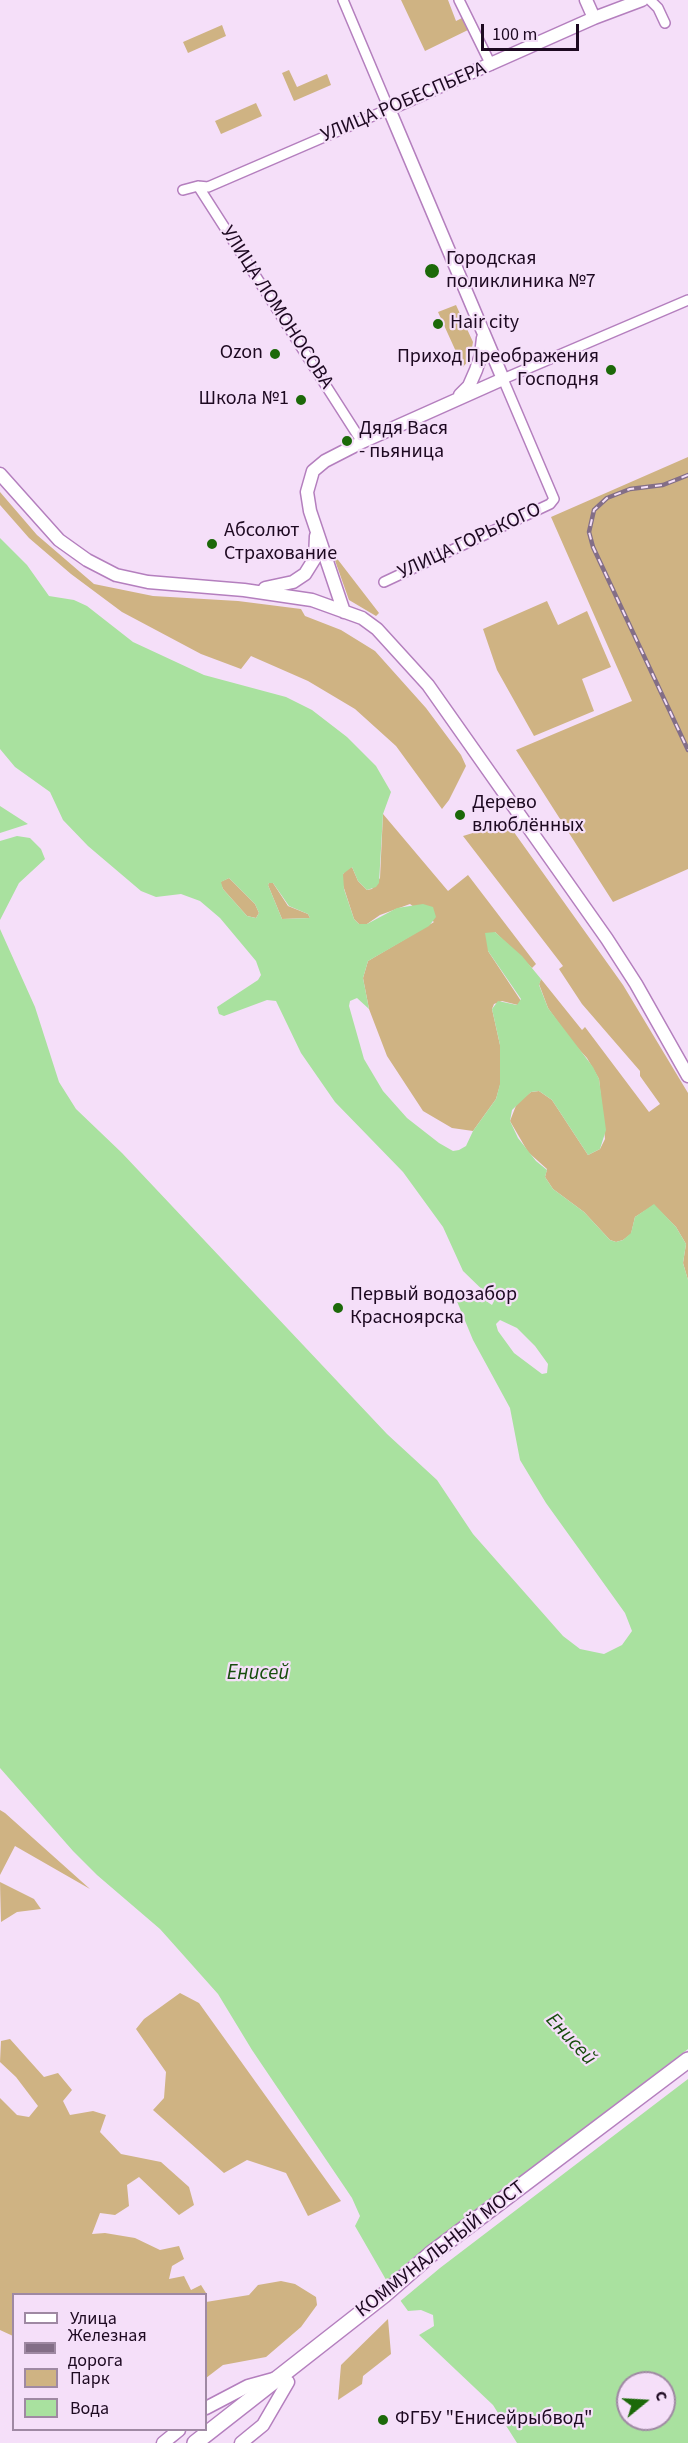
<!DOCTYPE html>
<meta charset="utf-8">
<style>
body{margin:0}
#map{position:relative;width:688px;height:2443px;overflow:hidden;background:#f5dff9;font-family:"Source Sans 3",sans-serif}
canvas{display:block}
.legend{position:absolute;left:12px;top:2293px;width:195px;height:138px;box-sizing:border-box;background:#f5dff9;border:2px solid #9f89a3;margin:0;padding:8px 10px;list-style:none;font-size:18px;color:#1d0921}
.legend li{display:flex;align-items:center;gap:12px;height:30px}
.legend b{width:30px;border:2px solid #9f89a3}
.north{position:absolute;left:616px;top:2371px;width:60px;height:60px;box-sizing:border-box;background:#f5dff9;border:2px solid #9f89a3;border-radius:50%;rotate:72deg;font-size:16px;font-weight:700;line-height:24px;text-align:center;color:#1d0921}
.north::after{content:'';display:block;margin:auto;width:21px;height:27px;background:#1c6909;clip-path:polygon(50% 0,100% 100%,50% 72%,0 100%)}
.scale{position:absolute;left:481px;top:24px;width:98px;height:27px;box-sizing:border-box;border:3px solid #1d0921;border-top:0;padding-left:8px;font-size:18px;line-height:21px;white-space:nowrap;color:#1d0921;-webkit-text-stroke:4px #f5dff9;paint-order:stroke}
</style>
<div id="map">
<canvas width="688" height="2443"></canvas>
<ul class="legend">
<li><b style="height:8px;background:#fff"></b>Улица</li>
<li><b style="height:8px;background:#836e87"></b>Железная дорога</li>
<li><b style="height:16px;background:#cfb383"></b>Парк</li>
<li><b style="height:16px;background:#a9e19f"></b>Вода</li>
</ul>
<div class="north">С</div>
<div class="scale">100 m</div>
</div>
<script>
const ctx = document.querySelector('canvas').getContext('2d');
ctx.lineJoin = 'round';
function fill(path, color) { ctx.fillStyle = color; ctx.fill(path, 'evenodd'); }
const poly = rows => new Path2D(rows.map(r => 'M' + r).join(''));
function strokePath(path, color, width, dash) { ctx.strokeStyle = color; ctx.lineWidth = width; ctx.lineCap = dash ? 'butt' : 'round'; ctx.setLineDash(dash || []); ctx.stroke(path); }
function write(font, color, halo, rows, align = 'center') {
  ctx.font = font + ' "Source Sans 3",sans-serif'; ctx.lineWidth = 4.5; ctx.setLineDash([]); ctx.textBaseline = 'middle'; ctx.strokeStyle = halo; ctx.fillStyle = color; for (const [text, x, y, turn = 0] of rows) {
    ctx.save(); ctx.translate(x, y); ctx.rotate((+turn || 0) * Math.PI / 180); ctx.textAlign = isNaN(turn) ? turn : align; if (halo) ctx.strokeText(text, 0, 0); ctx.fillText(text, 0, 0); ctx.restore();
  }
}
fill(poly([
 [401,0,448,0,456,21,462,18,468,30,425,51],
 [222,25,226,36,188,53,183,42],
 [289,70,297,87,327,74,331,85,294,101,282,73],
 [256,103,262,116,221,134,215,121],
 [456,305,473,342,470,359,463,367,438,312],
 [688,457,688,869,613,902,516,750,632,701,551,517],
 [0,492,37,535,94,584,153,596,238,601,301,609,305,616,341,630,375,651,426,708,461,755,466,766,449,800,442,809,396,746,355,709,308,681,251,656,241,669,201,654,122,612,71,574,29,538,0,505],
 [332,552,379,613,376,616,349,600],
 [547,601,558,625,587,611,611,667,582,679,594,711,534,736,497,670,483,629],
 [383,814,448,891,468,875,536,964,532,968,495,932,488,951,521,1001,518,1005,502,1001,494,1004,492,1009,500,1045,500,1085,496,1099,473,1131,452,1128,423,1111,387,1056,369,1009,363,978,368,961,434,922,410,904,380,915,367,924,359,924,354,919,341,879,345,870,352,867,358,881,367,890,372,889,380,878],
 [499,825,511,828,623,985,688,1093,688,1280,683,1263,686,1244,676,1227,654,1205,635,1217,631,1234,623,1240,616,1242,610,1240,584,1212,553,1189,545,1177,547,1169,528,1152,510,1121,517,1103,531,1092,539,1091,552,1100,588,1155,600,1149,605,1139,599,1079,587,1058,572,1042,548,1008,539,984,541,979,582,1030,585,1027,649,1112,660,1104,640,1076,640,1071,582,1004,559,969,563,966,463,836],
 [229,878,255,904,259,913,256,918,247,916,223,889,220,882],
 [269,883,273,883,288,906,308,914,310,918,282,919,268,885],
 [0,1810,5,1813,90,1889,15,1846,0,1875],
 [0,1882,34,1899,41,1909,17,1912,1,1922],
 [180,1993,199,2003,341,2201,308,2216,286,2173,247,2160,224,2173,153,2110,164,2098,166,2072,136,2029,144,2019],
 [10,2039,44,2077,58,2073,72,2090,63,2101,70,2115,93,2111,106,2115,100,2132,121,2154,161,2162,189,2187,194,2205,179,2215,139,2177,127,2185,129,2206,115,2215,100,2213,92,2234,105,2233,135,2238,160,2250,179,2246,184,2259,172,2266,169,2279,184,2276,191,2290,201,2285,206,2293,206,2302,249,2295,258,2285,281,2281,295,2284,316,2297,317,2305,301,2327,266,2357,223,2365,206,2378,206,2294,14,2294,13,2336,0,2330,0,2098,17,2115,29,2117,38,2106,16,2077,0,2062,1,2041],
 [388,2319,391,2354,363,2376,362,2384,338,2400,341,2365]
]), '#cfb383');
fill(poly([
 [0,538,27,565,49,596,74,600,87,606,133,642,204,675,286,697,312,710,347,737,376,766,391,792,383,814,379,883,376,887,367,890,358,881,352,867,343,874,344,889,354,919,359,924,367,924,397,908,423,904,433,907,436,917,429,926,368,961,363,978,369,1009,357,998,350,1001,349,1006,364,1059,383,1091,407,1118,439,1143,453,1151,459,1150,466,1146,473,1131,496,1099,500,1084,500,1045,492,1009,498,1001,517,1005,521,999,488,951,485,933,495,932,522,956,541,979,539,985,548,1008,593,1067,599,1079,606,1130,600,1149,588,1155,552,1100,539,1091,531,1092,512,1110,510,1121,518,1138,536,1161,547,1170,545,1177,553,1189,584,1212,610,1240,616,1242,623,1240,631,1233,635,1217,654,1204,676,1227,686,1244,683,1263,688,1280,688,2443,517,2443,493,2405,419,2335,434,2326,433,2315,421,2310,408,2311,389,2285,355,2226,360,2216,352,2198,252,2050,218,1994,160,1929,97,1875,73,1851,0,1768,0,929,35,1007,59,1082,76,1109,122,1153,387,1434,437,1480,473,1534,563,1636,580,1649,604,1654,622,1645,632,1631,625,1613,546,1503,520,1460,510,1408,473,1340,456,1299,464,1290,473,1290,489,1303,492,1305,494,1301,463,1271,443,1227,403,1172,335,1102,301,1053,276,1001,267,1000,224,1016,219,1014,217,1007,258,980,261,975,256,961,220,918,200,901,181,894,156,897,141,891,88,846,63,820,50,792,15,767,0,749],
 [229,878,255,904,259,913,256,918,247,916,223,889,221,882],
 [269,883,273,883,289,906,308,914,310,918,282,919,268,885],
 [500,1320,517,1328,535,1346,548,1364,547,1373,542,1374,514,1353,498,1331,496,1324],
 [628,2383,664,2383,664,2419,628,2419],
 [0,806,28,824,0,833],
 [17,836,30,838,41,849,45,859,19,883,0,920,0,841]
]), '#a9e19f');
fill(poly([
 [688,2049,688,2079,440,2268,398,2303,384,2283,414,2257]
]), '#f5dff9');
const minor = poly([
 [459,0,491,65],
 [650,0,658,8,665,23],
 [198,186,362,442],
 [183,190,198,186,208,187,389,109,343,0],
 [384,582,550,504,554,499,503,379,688,300]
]);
const major = poly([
 [586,0,594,18],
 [460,395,469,386,476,370,481,355,483,338],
 [0,474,59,540,87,560,116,575,148,582,244,590,312,600,362,618,377,629,428,685,607,939,636,984,688,1076],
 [265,588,293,582,305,574,315,558,316,536],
 [344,612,310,511,307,492,313,471,325,461,362,442,503,379,389,109,594,18,642,0],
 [206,2408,248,2386,277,2378],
 [163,2443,179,2430],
 [241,2443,263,2425,288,2382]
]);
const highway = poly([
 [195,2443,384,2295,431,2254,688,2060]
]);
strokePath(minor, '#b47fbe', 12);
strokePath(major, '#b47fbe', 15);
strokePath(highway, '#b47fbe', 18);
strokePath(minor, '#fff', 9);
strokePath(major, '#fff', 12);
strokePath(highway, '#fff', 15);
const rail = poly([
 [688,475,663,485,630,489,607,498,594,510,589,532,593,547,688,750]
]);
strokePath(rail, '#836e87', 4.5);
strokePath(rail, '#f5dff9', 2, [7]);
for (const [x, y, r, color] of [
 [432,271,8,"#1c6909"],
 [438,324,6,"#1c6909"],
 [275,354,6,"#1c6909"],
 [611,370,6,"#1c6909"],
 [301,400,6,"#1c6909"],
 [347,441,6,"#1c6909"],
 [212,544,6,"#1c6909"],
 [460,815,6,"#1c6909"],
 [338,1308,6,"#1c6909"],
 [383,2420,6,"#1c6909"]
]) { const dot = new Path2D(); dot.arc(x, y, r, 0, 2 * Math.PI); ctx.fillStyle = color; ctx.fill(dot); strokePath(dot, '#f5dff9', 2); }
write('20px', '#1d0921', '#f5dff9', [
 ["УЛИЦА РОБЕСПЬЕРА",404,103,-23],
 ["УЛИЦА ЛОМОНОСОВА",276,308,57],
 ["УЛИЦА ГОРЬКОГО",470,542,-25],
 ["КОММУНАЛЬНЫЙ МОСТ",441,2250,-38]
]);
write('20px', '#1d0921', '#f5dff9', [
 ["Городская",446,260],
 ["поликлиника №7",446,283],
 ["Hair city",450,324],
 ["Ozon",263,354,"right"],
 ["Приход Преображения",599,358,"right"],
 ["Господня",599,381,"right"],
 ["Школа №1",289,400,"right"],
 ["Дядя Вася",359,430],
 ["- пьяница",359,453],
 ["Абсолют",224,532],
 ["Страхование",224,555],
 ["Дерево",472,804],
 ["влюблённых",472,827],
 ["Первый водозабор",350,1296],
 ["Красноярска",350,1319],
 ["ФГБУ \"Енисейрыбвод\"",395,2420]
], 'left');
write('italic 21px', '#184e0e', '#f5dff9', [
 ["Енисей",258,1674],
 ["Енисей",570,2040,47]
]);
</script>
